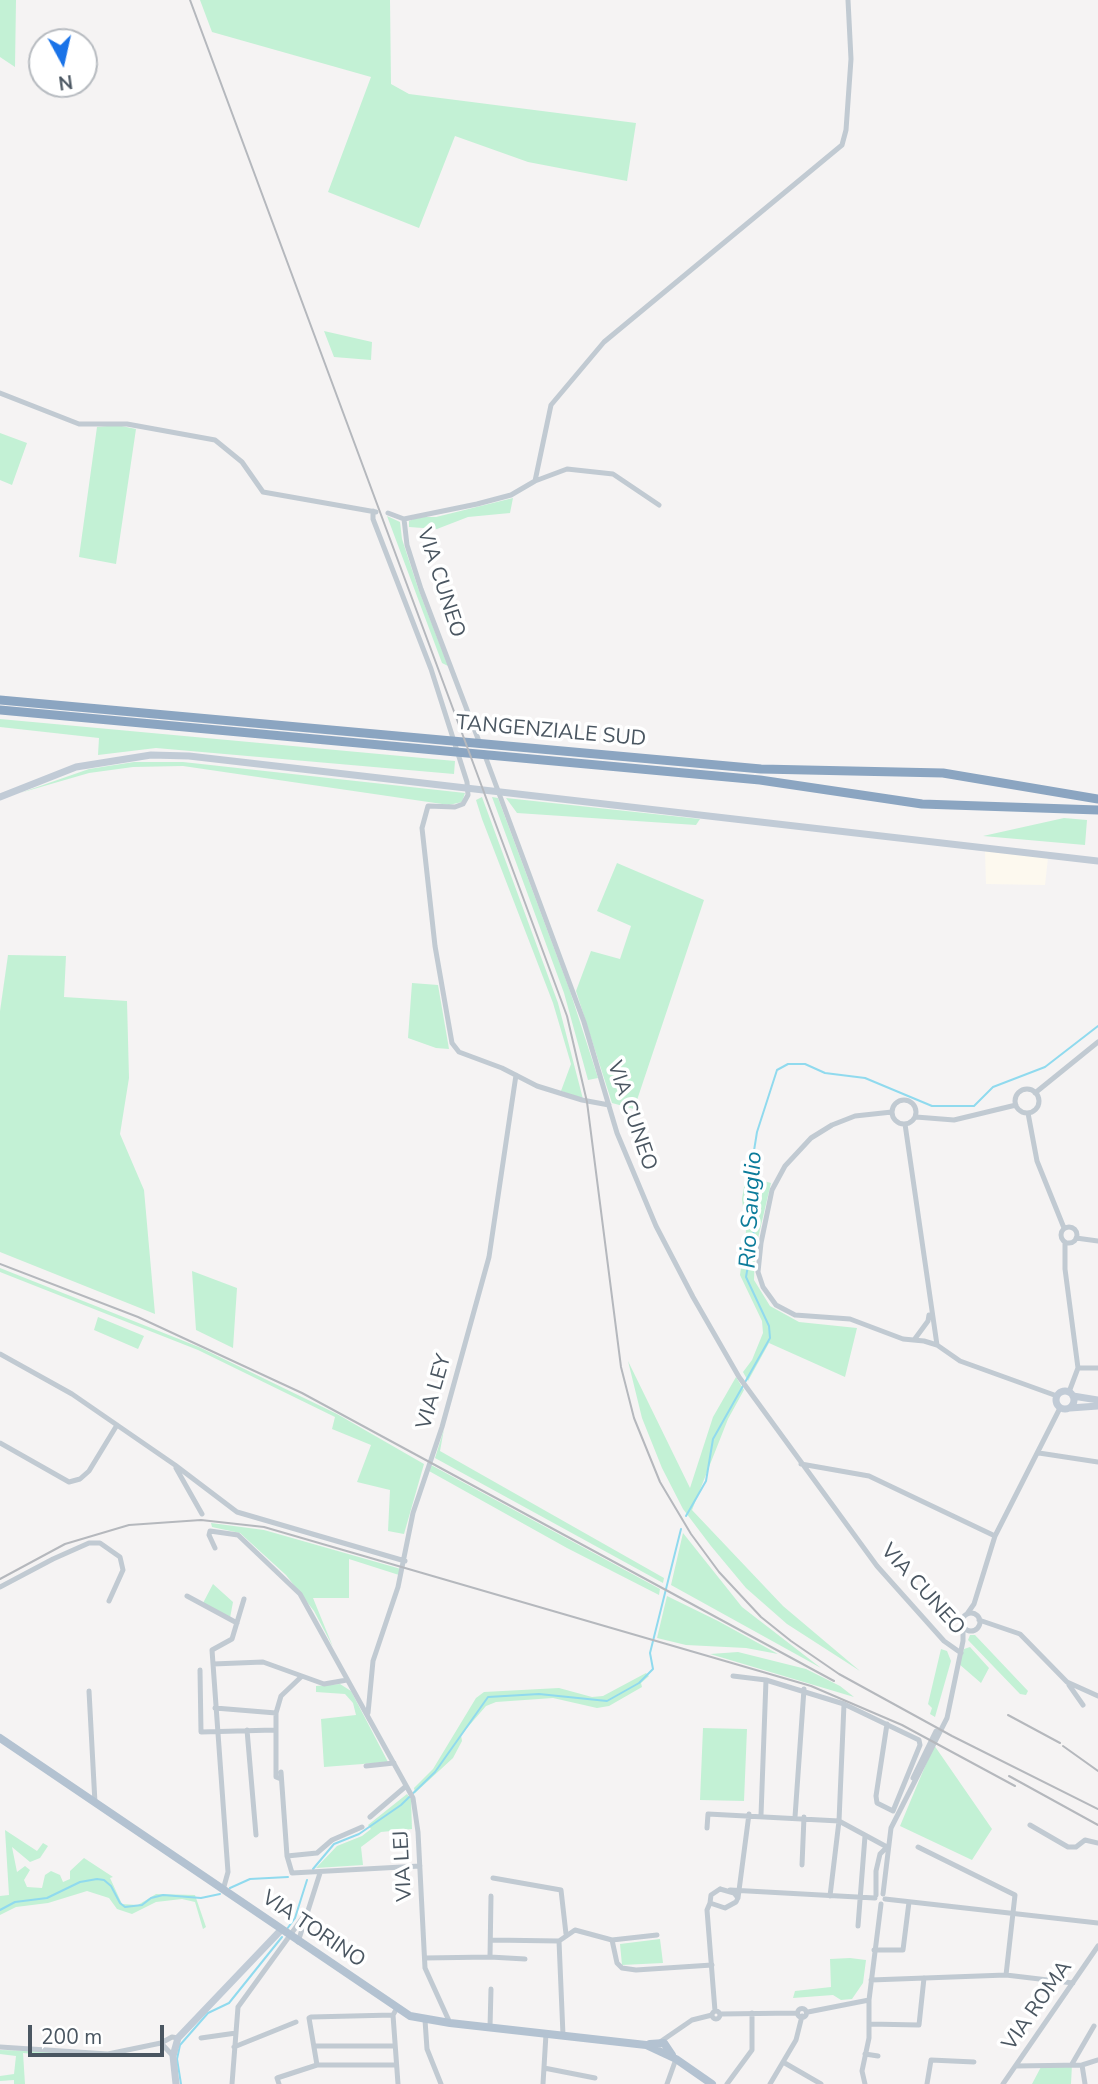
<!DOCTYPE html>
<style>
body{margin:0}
#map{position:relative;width:1098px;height:2084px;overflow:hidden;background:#f5f3f3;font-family:"Nunito Sans",sans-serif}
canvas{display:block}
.north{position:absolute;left:28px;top:28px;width:70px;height:70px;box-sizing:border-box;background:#fff;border:2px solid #b7bbc0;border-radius:50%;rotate:172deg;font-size:19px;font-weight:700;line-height:28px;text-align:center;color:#4a5661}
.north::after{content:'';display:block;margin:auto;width:24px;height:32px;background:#1a73e8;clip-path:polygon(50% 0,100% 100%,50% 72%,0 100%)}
.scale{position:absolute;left:28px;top:2025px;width:136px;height:32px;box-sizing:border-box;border:4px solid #4a5661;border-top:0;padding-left:9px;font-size:21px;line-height:24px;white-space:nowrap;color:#4a5661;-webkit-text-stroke:5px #fff;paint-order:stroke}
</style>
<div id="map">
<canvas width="1098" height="2084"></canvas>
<div class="north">N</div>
<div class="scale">200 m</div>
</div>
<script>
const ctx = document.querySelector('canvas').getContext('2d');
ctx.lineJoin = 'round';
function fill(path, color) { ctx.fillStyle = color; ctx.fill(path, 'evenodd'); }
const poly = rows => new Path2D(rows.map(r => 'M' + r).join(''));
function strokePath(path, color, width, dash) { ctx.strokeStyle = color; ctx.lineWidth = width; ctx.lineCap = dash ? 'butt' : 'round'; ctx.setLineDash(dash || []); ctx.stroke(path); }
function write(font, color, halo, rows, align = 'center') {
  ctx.font = font + ' "Nunito Sans",sans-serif'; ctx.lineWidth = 7; ctx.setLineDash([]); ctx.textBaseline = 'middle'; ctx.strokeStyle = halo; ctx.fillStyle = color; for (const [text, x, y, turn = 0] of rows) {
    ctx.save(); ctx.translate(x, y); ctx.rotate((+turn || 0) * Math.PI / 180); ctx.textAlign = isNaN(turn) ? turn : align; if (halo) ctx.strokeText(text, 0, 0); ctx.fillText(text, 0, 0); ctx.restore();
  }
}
fill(poly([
 [985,851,1048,858,1045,885,986,884]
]), '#fdf9ef');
fill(poly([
 [0,0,16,0,15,67,0,57],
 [200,0,390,0,391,84,409,94,636,123,627,181,528,162,455,136,419,228,328,192,371,77,212,32],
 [324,331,372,342,371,360,334,357],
 [117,425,136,429,116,564,79,557,97,427],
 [0,433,27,443,12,485,0,480],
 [513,498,510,513,468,517,437,529,409,527,409,521,418,517,436,517],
 [387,516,400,522,402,539,418,588,448,666,442,663],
 [0,719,455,761,454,774,156,748,98,755,99,738,0,727],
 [134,762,183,762,465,793,462,802,449,805,183,766,133,767,89,773,20,793,89,769],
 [482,797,558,1003,583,1099,561,1091,571,1064,553,1003,482,819,476,800],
 [492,797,498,798,570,991,598,1078,588,1080,564,993],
 [506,798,700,819,696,825,517,813],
 [1064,818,1087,820,1085,845,983,836],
 [617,863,704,900,634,1109,612,1103,576,991,591,951,620,959,631,926,597,911],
 [8,955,66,956,64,997,127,1001,129,1078,120,1134,144,1190,155,1314,0,1252,0,1011],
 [412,983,438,985,449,1049,436,1048,408,1038],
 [746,1176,771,1183,755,1251,754,1280,770,1306,799,1322,857,1328,845,1377,769,1343,748,1381,743,1372,752,1360,763,1333,762,1321,740,1275,746,1232,742,1199],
 [0,1268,199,1347,337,1414,424,1464,404,1534,388,1531,390,1490,357,1482,371,1445,332,1429,335,1417,198,1350,0,1272],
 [192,1271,237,1288,233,1348,196,1330],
 [98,1317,144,1336,138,1349,94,1330],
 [628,1361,690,1488,713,1417,736,1377,744,1390,728,1419,692,1510,783,1606,860,1671,787,1624,746,1588,711,1546,683,1509,662,1468,642,1418],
 [444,1429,440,1451,664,1578,663,1583,435,1458],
 [431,1465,660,1589,659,1595,567,1548,429,1471],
 [211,1523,264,1530,401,1569,399,1575,349,1559,349,1598,313,1598,333,1647,314,1611,286,1575,240,1533,212,1527],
 [683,1533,742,1607,821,1668,671,1585],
 [213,1584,233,1602,230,1618,203,1603],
 [667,1596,718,1621,778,1654,746,1648,686,1645,657,1638],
 [970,1635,975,1635,1028,1691,1026,1695,1020,1694,968,1640],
 [970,1647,989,1668,981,1683,959,1664,964,1649],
 [941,1649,947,1651,951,1661,935,1717,930,1714,932,1708,928,1704],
 [738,1652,806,1669,840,1686,854,1697,710,1654],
 [646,1673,649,1676,641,1683,642,1687,609,1706,597,1708,553,1698,496,1702,486,1706,461,1735,462,1741,453,1758,415,1793,414,1788,433,1769,476,1698,484,1692,559,1688,592,1697,603,1696],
 [340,1684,351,1691,388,1762,324,1767,321,1719,356,1715,353,1703,345,1694,316,1692,316,1686],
 [703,1728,747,1729,744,1801,700,1800],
 [934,1745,992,1829,972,1860,900,1826],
 [407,1794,411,1799,412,1829,381,1832,361,1847,363,1865,316,1868,337,1846,362,1836,371,1829,368,1825],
 [5,1830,37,1851,43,1843,48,1846,40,1858,30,1862,12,1847,17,1872,25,1866,30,1870,24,1880,27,1887,42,1888,45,1875,51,1871,60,1875,63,1882,70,1879,70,1871,84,1858,113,1877,110,1878,122,1904,138,1905,156,1894,195,1895,206,1927,203,1929,195,1902,182,1899,156,1902,132,1914,117,1909,109,1898,87,1891,48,1903,16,1907,0,1915,0,1896,9,1895],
 [660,1939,663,1963,622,1965,620,1944],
 [850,1958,866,1960,863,1983,852,1999,841,2000,833,1995,793,1998,795,1991,831,1987,830,1959],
 [0,2050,70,2052,65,2057,23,2053,25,2084,14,2084,14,2080,0,2081,0,2076,14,2074,16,2056,0,2054],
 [1072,2064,1071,2084,1032,2084,1042,2065]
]), '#c3f1d5');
strokePath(poly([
 [686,1516,706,1481,713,1439,770,1338,769,1326,746,1277,754,1231,748,1188,757,1132,777,1070,788,1064,805,1064,825,1073,865,1078,932,1106,974,1106,993,1087,1045,1067,1098,1026],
 [313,1869,334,1844,359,1834,401,1805,435,1772,488,1697,539,1694,607,1701,639,1683,653,1669,650,1653,681,1529],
 [230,1888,250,1879,288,1877],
 [0,1910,15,1902,47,1898,80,1882,97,1879,104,1880,111,1886,120,1903,125,1907,142,1905,151,1898,163,1895,201,1898,220,1894],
 [287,1929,295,1918,307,1880],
 [181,2084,177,2059,180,2045,208,2013,229,2003,282,1937]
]), '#90daee', 2);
strokePath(poly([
 [0,393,79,424,127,424,215,440,242,462,263,492,376,512],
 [535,481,551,405,604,342,842,145,846,130,851,59,848,0],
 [373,511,373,519,431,669,467,782,468,795,463,804,455,807,428,806,422,828,435,946,452,1043,459,1052,502,1068,537,1086,582,1100,609,1105],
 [388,513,404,519,477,504,511,495,535,481,567,469,613,474,659,505],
 [404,519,407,545,421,589,480,744],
 [484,753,584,1022,617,1133,656,1226,693,1297,739,1377,877,1566,944,1641,961,1653],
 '1015 1101a12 12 0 1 1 24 0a12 12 0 1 1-24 0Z',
 [1035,1093,1098,1042],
 '892 1112a12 12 0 1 1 24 0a12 12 0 1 1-24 0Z',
 [892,1112,855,1116,832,1125,811,1138,785,1166,772,1190,761,1243,758,1272,763,1287,776,1305,795,1315,850,1319,903,1339,924,1341,937,1345,960,1361,1057,1396],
 [1028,1113,1037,1161,1064,1228],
 [916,1117,954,1120,1016,1105],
 [905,1124,937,1345],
 '1061 1235a8 8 0 1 1 16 0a8 8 0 1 1-16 0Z',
 [1076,1238,1098,1241],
 [1065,1242,1065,1269,1078,1368,1069,1392],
 [914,1340,928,1321,929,1315],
 [0,1354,72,1394,175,1465,237,1512,405,1561],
 [1078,1368,1098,1368],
 [0,1443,69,1482,80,1479,89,1471,117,1425],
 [1039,1453,1098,1462],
 [801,1464,869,1476,995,1536],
 [176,1468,202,1514],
 [215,1548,209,1535,210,1531,238,1535,300,1594,413,1798,418,1832,425,1968,450,2023],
 [0,1587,53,1559,89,1543,100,1543,120,1557,123,1570,109,1601],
 [187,1596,237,1623],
 '962 1622a9 9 0 1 1 18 0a9 9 0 1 1-18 0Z',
 [967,1614,974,1604,995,1536,1060,1408],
 [979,1620,1020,1634,1067,1682,1098,1696],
 [213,1664,263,1662,324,1684,347,1680],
 [200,1670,201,1732,274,1730],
 [733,1676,766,1680,761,1815],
 [766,1680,844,1704,919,1740,920,1745,893,1811],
 [1069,1685,1083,1705],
 [89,1691,95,1803],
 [215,1708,276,1713],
 [368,1713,373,1661,398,1587,413,1513,442,1427,489,1257,516,1075],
 [887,1724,876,1796,877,1803,893,1811],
 [247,1730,256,1835],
 [366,1766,394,1763],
 [281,1772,287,1856,292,1873,420,1866],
 [913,1778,936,1731],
 [281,1779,276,1777,276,1713,281,1696,301,1677],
 [370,1817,405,1787],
 [795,1817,804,1689],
 [1030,1825,1068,1847,1076,1847,1085,1840,1098,1843],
 [707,1828,708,1814,839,1821,887,1847],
 [918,1847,1015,1895,1006,1975],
 [287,1856,317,1853,332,1840,362,1827],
 [802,1865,804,1817],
 [493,1878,561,1890,566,1934],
 [720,1889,734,1893,738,1898,736,1902,725,1908,710,1903,711,1895,720,1889],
 [223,1890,228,1872,212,1650,232,1639,244,1599],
 [730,1890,875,1898],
 [883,1894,891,1828,947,1718,963,1641,963,1627],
 [876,1895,876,1871,880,1854,887,1847],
 [830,1896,839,1821,844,1704],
 [738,1898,749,1814],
 [885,1899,1098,1923],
 [710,1903,707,1910,715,2011],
 [858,1926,865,1836],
 [491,1940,559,1941,575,1930,612,1940,617,1963,622,1968,636,1970,712,1965],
 [612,1940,657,1935],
 [559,1941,563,2035],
 [298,1942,320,1873],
 [874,1950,903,1950,909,1902],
 [490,1957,525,1959],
 [425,1958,490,1957,491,1896],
 [871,1980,1006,1975,1073,1983],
 [397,2008,393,2015,398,2084],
 '797.5 2013a4.5 4.5 0 1 1 9 0a4.5 4.5 0 1 1-9 0Z',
 '712 2015a4 4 0 1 1 8 0a4 4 0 1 1-8 0Z',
 [808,2012,869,2000],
 [720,2014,796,2013],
 [425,2020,427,2049,441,2084],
 [869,2024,919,2025,924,1978],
 [490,2027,491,1989],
 [201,2038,236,2033],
 [660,2042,692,2020,712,2015],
 [161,2043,172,2037,178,2038],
 [314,2046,395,2046],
 [0,2047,108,2054,161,2043,173,2056],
 [234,2047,296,2022],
 [865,2054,878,2056],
 [783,2062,821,2084],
 [1072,2064,1094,2026],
 [317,2065,396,2065],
 [1082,2065,1085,2084],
 [1016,2066,1082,2065,1098,2060],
 [544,2068,595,2078],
 [232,2084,238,2007,304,1916],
 [279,2084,277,2078,317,2065,309,2018,311,2017,393,2015],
 [543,2084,546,2034],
 [667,2084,676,2059],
 [727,2084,752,2050,752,2013],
 [770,2084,796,2040,802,2016],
 [865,2084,862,2071,869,2038,869,2000,881,1904],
 [927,2084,931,2060,974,2062],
 [1003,2084,1098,1946]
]), '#c1cad2', 5);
strokePath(poly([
 [0,797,76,767,151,755,189,756,1098,861],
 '1056 1400a9 9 0 1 1 18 0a9 9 0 1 1-18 0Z',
 [1073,1396,1098,1400],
 [1070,1408,1098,1406],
 [176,2084,173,2056,178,2038,281,1930]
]), '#c1cbd6', 7);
strokePath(poly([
 [0,1738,410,2016,450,2023,646,2045,676,2059,712,2084],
 [650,2044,664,2043,672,2055]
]), '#b3c2d1', 8);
strokePath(poly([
 [0,700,761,769,943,773,1098,799],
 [0,710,760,780,922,804,1098,810]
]), '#8ba5c1', 9);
strokePath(poly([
 [190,0,567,1016,587,1102,621,1367,634,1418,660,1482,691,1534,719,1572,761,1617,791,1641,839,1674,952,1736,1098,1809],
 [0,1264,138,1317,302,1393,834,1681],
 [0,1579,65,1544,129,1525,201,1520,264,1527,811,1686,902,1725,1015,1786],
 [1008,1715,1060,1743],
 [1063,1746,1098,1771],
 [1009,1776,1098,1825]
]), '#b5b8bd', 2);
write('21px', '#4a5661', '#fff', [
 ["VIA CUNEO",440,583,72],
 ["TANGENZIALE SUD",551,732,5],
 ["VIA CUNEO",631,1116,71],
 ["VIA LEY",435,1392,-74],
 ["VIA CUNEO",922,1590,48],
 ["VIA LEJ",404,1866,-93],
 ["VIA TORINO",313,1930,34],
 ["VIA ROMA",1038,2006,-55]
]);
write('italic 23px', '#0c7c9b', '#fff', [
 ["Rio Sauglio",752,1210,-87]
]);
</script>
